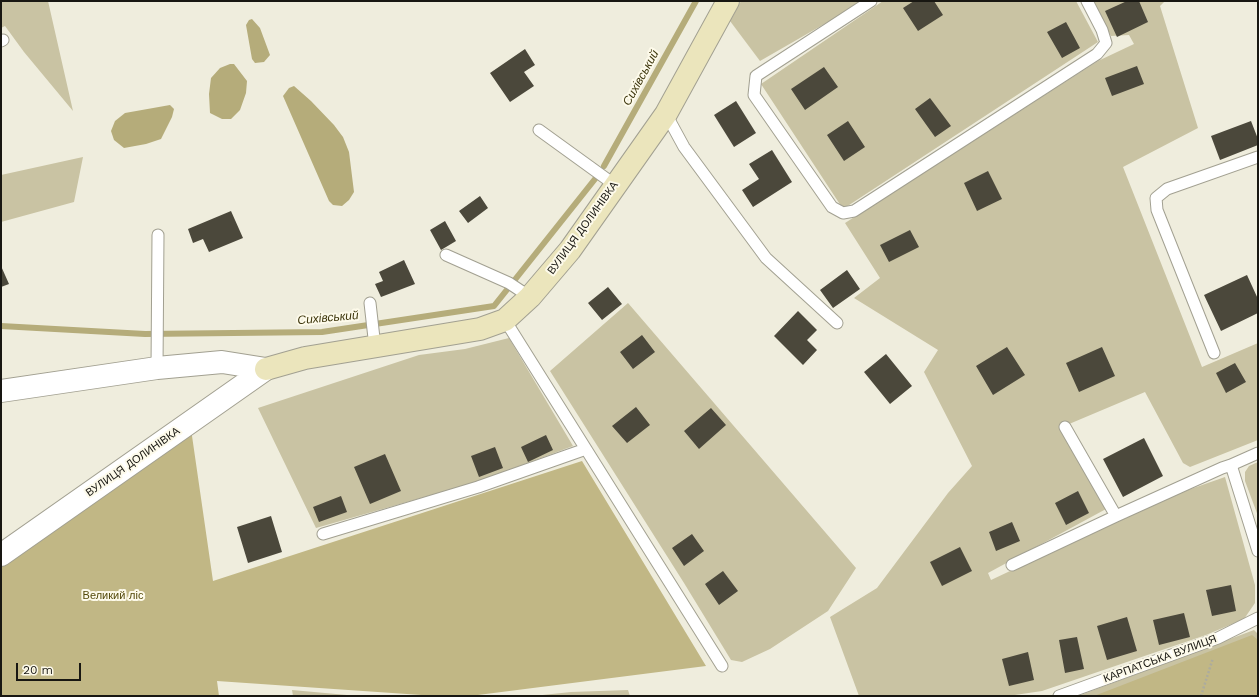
<!DOCTYPE html>
<meta charset="utf-8">
<style>
body{margin:0}
#map{position:relative;width:1259px;height:697px;overflow:hidden;background:#efeddd;font-family:"Work Sans",sans-serif}
canvas{display:block}
.frame{position:absolute;inset:0;border:2px solid #181712;pointer-events:none}
.scale{position:absolute;left:16px;top:663px;width:65px;height:18px;box-sizing:border-box;border:2px solid #181712;border-top:0;padding-left:5px;font-size:12px;line-height:14px;white-space:nowrap;color:#181712;-webkit-text-stroke:3px #fdfaea;paint-order:stroke}
</style>
<div id="map">
<canvas width="1259" height="697"></canvas>
<div class="frame"></div>
<div class="scale">20 m</div>
</div>
<script>
const ctx = document.querySelector('canvas').getContext('2d');
ctx.lineJoin = 'round';
function fill(path, color) { ctx.fillStyle = color; ctx.fill(path, 'evenodd'); }
const poly = rows => new Path2D(rows.map(r => 'M' + r).join(''));
function strokePath(path, color, width, dash) { ctx.strokeStyle = color; ctx.lineWidth = width; ctx.lineCap = dash ? 'butt' : 'round'; ctx.setLineDash(dash || []); ctx.stroke(path); }
function write(font, color, halo, rows, align = 'center') {
  ctx.font = font + ' "Work Sans",sans-serif'; ctx.lineWidth = 4; ctx.setLineDash([]); ctx.textBaseline = 'middle'; ctx.strokeStyle = halo; ctx.fillStyle = color; for (const [text, x, y, turn = 0] of rows) {
    ctx.save(); ctx.translate(x, y); ctx.rotate((+turn || 0) * Math.PI / 180); ctx.textAlign = isNaN(turn) ? turn : align; if (halo) ctx.strokeText(text, 0, 0); ctx.fillText(text, 0, 0); ctx.restore();
  }
}
fill(poly([
 [1,1,48,1,73,111,24,52,5,26,1,28],
 [741,1,860,1,833,19,760,61,730,21],
 [883,1,1076,1,1098,42,843,209,761,84],
 [1093,1,1165,1,1160,6,1198,128,1123,167,1202,367,1258,343,1258,440,1190,467,1183,463,1145,392,1062,427,1106,509,988,573,991,580,1165,498,1225,477,1255,585,1255,603,1244,619,1206,635,1042,691,1008,696,859,696,830,617,877,588,948,493,972,466,924,372,938,350,854,298,880,278,845,223,1098,61,1134,44,1129,35,1111,36],
 [83,157,74,202,1,222,1,175],
 [628,303,856,568,828,611,770,649,742,662,731,660,684,583,550,371],
 [509,338,573,446,477,482,316,528,258,408,419,355,465,349],
 [1258,462,1258,516,1245,481,1245,472,1249,466],
 [1254,630,1258,634,1258,696,1078,696],
 [292,690,347,695,365,696,293,696],
 [628,690,630,696,533,696,571,692]
]), '#c9c3a3');
fill(poly([
 [191,429,213,581,582,461,706,666,470,696,436,696,217,681,219,696,1,696,1,549],
 [1252,635,1258,640,1258,696,1094,696]
]), '#c1b785');
fill(poly([
 [252,19,260,28,270,55,264,62,255,63,252,59,246,25,249,20],
 [230,64,234,64,247,81,246,93,240,110,231,119,222,119,210,113,209,94,211,78,220,68],
 [294,86,311,101,334,125,343,137,349,152,354,192,349,200,342,206,333,205,329,201,283,96,289,88],
 [170,105,174,109,172,117,161,139,146,144,124,148,114,140,111,131,115,121,125,113]
]), '#b5ac7a');
strokePath(poly([
 [604,166,696,1],
 [1,326,145,334,322,332,494,306,595,179]
]), '#b5ac7a', 6);
fill(poly([
 [914,1,934,1,943,15,918,31,903,8],
 [1127,1,1139,1,1148,22,1117,37,1105,11],
 [1066,22,1080,48,1062,58,1047,32],
 [525,49,535,65,524,72,534,86,510,102,490,73],
 [1137,66,1144,84,1112,96,1105,78],
 [824,67,838,87,805,110,791,89],
 [930,98,951,126,935,137,915,109],
 [736,101,756,133,734,147,714,115],
 [848,121,865,147,844,161,827,135],
 [1251,121,1258,139,1258,145,1220,160,1211,136],
 [772,150,792,182,753,207,742,190,759,179,749,164],
 [988,171,1002,199,977,211,964,183],
 [480,196,488,208,468,223,459,211],
 [231,211,243,238,209,252,203,239,193,243,188,229],
 [445,221,456,241,441,250,430,230],
 [910,230,919,247,889,262,880,245],
 [404,260,415,284,381,297,375,284,383,281,379,272],
 [1,266,9,284,1,287],
 [847,270,860,289,833,308,820,290],
 [1247,275,1258,299,1258,313,1221,331,1204,295],
 [608,287,622,304,602,320,588,303],
 [798,311,817,330,807,340,817,350,803,365,774,336],
 [642,335,655,352,633,369,620,352],
 [1007,347,1025,375,993,395,976,366],
 [1102,347,1115,376,1079,392,1066,363],
 [886,354,912,386,890,404,864,372],
 [1235,363,1246,382,1226,393,1216,373],
 [636,407,650,425,627,443,612,426],
 [711,408,726,425,699,449,684,431],
 [546,435,553,450,528,462,521,447],
 [1144,438,1163,476,1123,497,1103,459],
 [495,447,503,468,479,477,471,456],
 [385,454,401,491,370,504,354,467],
 [1078,491,1089,513,1066,525,1055,503],
 [341,496,347,512,319,522,313,507],
 [271,516,282,552,248,563,237,527],
 [1012,522,1020,541,996,551,989,532],
 [692,534,704,551,684,566,672,548],
 [960,547,972,571,942,586,930,562],
 [723,571,738,591,719,605,705,584],
 [1231,585,1236,611,1212,616,1206,590],
 [1184,613,1190,637,1159,645,1153,620],
 [1127,617,1137,651,1107,660,1097,626],
 [1077,637,1084,669,1065,673,1059,640],
 [1028,652,1034,680,1009,686,1002,659]
]), '#4b483b');
const lane = poly([
 [871,1,756,76,754,95,832,207,843,213,854,211,1097,54,1106,43,1102,30,1087,1],
 [1,41,3,40],
 [666,114,684,147,766,258,837,323],
 [539,130,615,185],
 [446,255,509,283,530,297],
 [370,303,375,347],
 [505,320,722,666],
 [1214,353,1157,210,1156,198,1167,189,1258,157],
 [157,368,158,235],
 [1065,427,1116,516],
 [1258,453,1231,465,1258,551],
 [323,534,478,487,586,449],
 [1012,565,1116,516,1222,468,1231,465],
 [1059,696,1218,638,1258,618]
]);
const street = poly([
 [1,391,157,368,222,362,266,369],
 [1,555,266,369]
]);
const secondary = poly([
 [266,369,305,358,480,329,505,320,530,297,570,250,666,114,728,1]
]);
strokePath(lane, '#a2a091', 13);
strokePath(street, '#a2a091', 24);
strokePath(secondary, '#a2a091', 24);
strokePath(poly([
 [1201,696,1213,658]
]), '#acab9e', 2.5, [2, 2]);
strokePath(lane, '#fff', 11);
strokePath(street, '#fff', 22);
strokePath(secondary, '#ebe5bc', 22);
write('11px', '#181712', '#fdfaea', [
 ["ВУЛИЦЯ ДОЛИНІВКА",583,228,-54],
 ["ВУЛИЦЯ ДОЛИНІВКА",133,462,-35],
 ["КАРПАТСЬКА ВУЛИЦЯ",1160,659,-20]
]);
write('11px', '#544a0b', '#fdfaea', [
 ["Великий ліс",113,596]
]);
write('italic 12px', '#3e370d', '#fdfaea', [
 ["Сихівський",641,78,-61],
 ["Сихівський",328,318,-5]
]);
</script>
